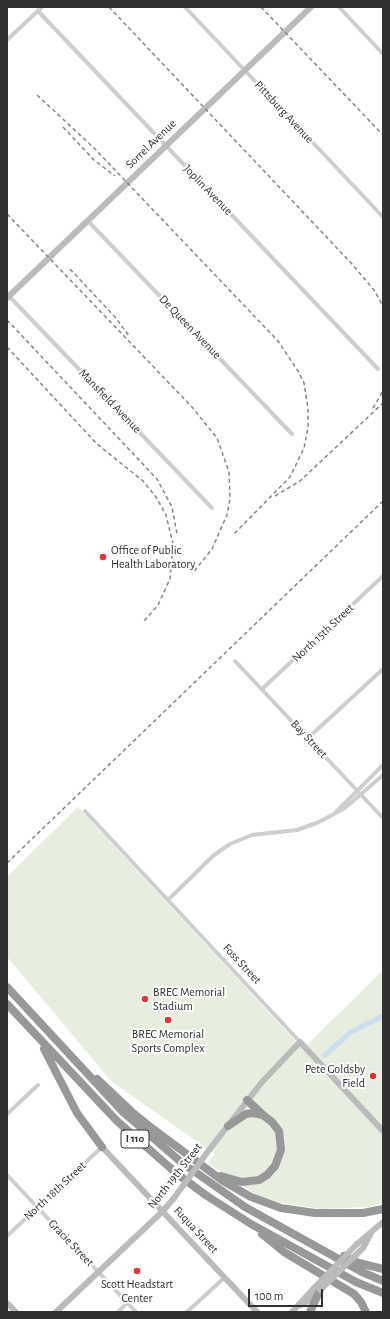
<!DOCTYPE html>
<style>
body{margin:0}
#map{position:relative;width:390px;height:1319px;overflow:hidden;background:#fff;font-family:"Alegreya Sans",sans-serif}
canvas{display:block}
.frame{position:absolute;inset:0;border:8px solid #313131;pointer-events:none}
.scale{position:absolute;left:248px;top:1289px;width:75px;height:18px;box-sizing:border-box;border:2px solid #313131;border-top:0;padding-left:5px;font-size:12px;line-height:14px;white-space:nowrap;color:#313131;-webkit-text-stroke:3px #fff;paint-order:stroke}
</style>
<div id="map">
<canvas width="390" height="1319"></canvas>
<div class="frame"></div>
<div class="scale">100 m</div>
</div>
<script>
const ctx = document.querySelector('canvas').getContext('2d');
ctx.lineJoin = 'round';
function fill(path, color) { ctx.fillStyle = color; ctx.fill(path, 'evenodd'); }
const poly = rows => new Path2D(rows.map(r => 'M' + r).join(''));
function strokePath(path, color, width, dash) { ctx.strokeStyle = color; ctx.lineWidth = width; ctx.lineCap = dash ? 'butt' : 'round'; ctx.setLineDash(dash || []); ctx.stroke(path); }
function write(font, color, halo, rows, align = 'center') {
  ctx.font = font + ' "Alegreya Sans",sans-serif'; ctx.lineWidth = 4; ctx.setLineDash([]); ctx.textBaseline = 'middle'; ctx.strokeStyle = halo; ctx.fillStyle = color; for (const [text, x, y, turn = 0] of rows) {
    ctx.save(); ctx.translate(x, y); ctx.rotate((+turn || 0) * Math.PI / 180); ctx.textAlign = isNaN(turn) ? turn : align; if (halo) ctx.strokeText(text, 0, 0); ctx.fillText(text, 0, 0); ctx.restore();
  }
}
fill(poly([
 [78,807,303,1049,383,970,383,1203,369,1207,321,1209,264,1200,208,1163,215,1154,112,1082,7,957,7,877]
]), '#e7eee0');
strokePath(poly([
 [325,1055,351,1032,383,1016]
]), '#ccdfed', 5.5);
strokePath(poly([
 [185,7,383,217],
 [339,7,383,54],
 [38,11,378,369],
 [7,40,42,7],
 [88,221,292,434],
 [7,294,212,508],
 [235,661,383,818],
 [262,689,383,576],
 [308,738,383,669],
 [85,811,300,1042],
 [336,812,383,765],
 [168,900,214,855,230,844,252,835,297,830,319,822,345,808,383,775],
 [7,1114,38,1085],
 [7,1175,136,1312],
 [7,1236,102,1147],
 [118,1312,127,1303],
 [187,1312,225,1277]
]), '#cecece', 4);
strokePath(poly([
 [7,298,311,7],
 [102,1147,257,1312],
 [209,1150,262,1082,300,1042,383,1131],
 [357,1244,383,1222],
 [363,1248,371,1233],
 [7,1303,16,1312],
 [298,1306,305,1303,319,1291],
 [56,1312,163,1211,174,1198],
 [292,1312,314,1288]
]), '#bbb', 6);
strokePath(poly([
 [7,987,123,1112,181,1162,245,1207,362,1272,383,1281],
 [7,1004,117,1121,176,1173,207,1196,251,1224,356,1282,383,1293],
 [44,1049,77,1113,102,1147],
 [97,1079,132,1112,153,1129,223,1181,251,1197,281,1208,315,1213,363,1213,383,1209],
 [247,1100,261,1113],
 [221,1176,242,1182,259,1180,267,1175,275,1166,281,1150,279,1131,272,1122,263,1115,253,1113,246,1114,228,1126],
 [262,1234,284,1252,354,1294,361,1302,366,1312],
 [344,1256,359,1263,383,1269],
 [310,1312,320,1290]
]), '#989898', 8);
strokePath(poly([
 [109,7,352,264,374,290,383,306],
 [261,7,383,135],
 [37,95,95,149,278,341,298,371,304,383,308,408,308,428,304,448,290,477,234,534],
 [63,127,94,160,115,176],
 [7,214,192,407,217,438,229,472,230,499,227,515,212,549,192,574],
 [70,269,115,317,130,337],
 [7,320,157,479,172,507,177,534],
 [7,347,97,444,143,481,156,497,166,515,173,544,170,579,158,605,144,621],
 [373,408,383,391],
 [275,496,300,481,383,403],
 [7,863,383,501]
]), '#868686', 1.5, [4, 3]);
strokePath(poly([
 [174,1198,209,1150],
 [314,1288,357,1244],
 [320,1290,363,1248]
]), '#bbb', 6);
for (const [x, y, r, color] of [
 [103,557,4,"#e7343b"],
 [145,999,4,"#e7343b"],
 [168,1020,4,"#e7343b"],
 [373,1076,4,"#e7343b"],
 [137,1271,4,"#e7343b"]
]) { const dot = new Path2D(); dot.arc(x, y, r, 0, 2 * Math.PI); ctx.fillStyle = color; ctx.fill(dot); strokePath(dot, '#fff', 1.5); }
for (const [x, y, w] of [
 [135,1139,28]
]) { const box = new Path2D(); box.roundRect(x - w / 2, y - 9, w, 18, 3); ctx.fillStyle = '#fff'; ctx.fill(box); strokePath(box, '#313131', 1); }
write('bold 11px', '#313131', null, [
 ["I 110",135,1139]
]);
write('12px', '#313131', '#fff', [
 ["Pittsburg Avenue",284,112,47],
 ["Sorrel Avenue",151,144,-44],
 ["Joplin Avenue",208,190,46],
 ["De Queen Avenue",190,327,46],
 ["Mansfield Avenue",110,401,46],
 ["North 15th Street",323,633,-43],
 ["Bay Street",309,739,47],
 ["Foss Street",242,964,47],
 ["North 19th Street",175,1176,-52],
 ["North 18th Street",55,1191,-43],
 ["Fuqua Street",196,1230,47],
 ["Gracie Street",71,1243,46]
]);
write('12px', '#313131', '#fff', [
 ["Office of Public",111,550],
 ["Health Laboratory",111,564],
 ["BREC Memorial",153,992],
 ["Stadium",153,1006],
 ["BREC Memorial",168,1034,"center"],
 ["Sports Complex",168,1048,"center"],
 ["Pete Goldsby",365,1069,"right"],
 ["Field",365,1083,"right"],
 ["Scott Headstart",137,1284,"center"],
 ["Center",137,1298,"center"]
], 'left');
</script>
